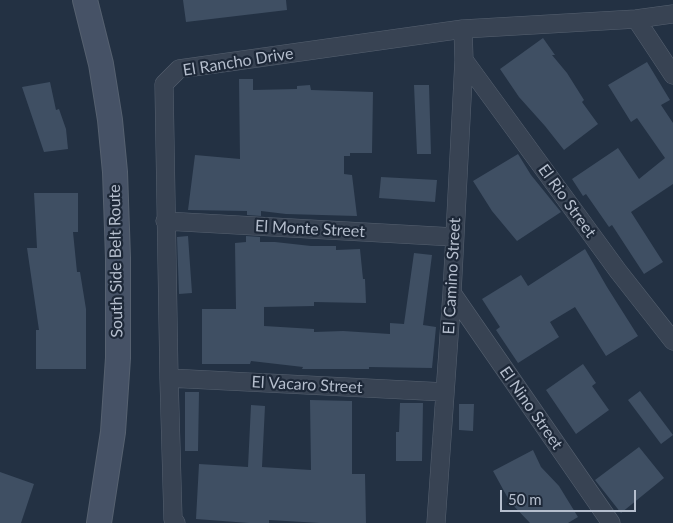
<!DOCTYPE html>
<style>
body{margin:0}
#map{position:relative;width:673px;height:523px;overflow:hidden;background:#233143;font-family:Lato,sans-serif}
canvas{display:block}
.scale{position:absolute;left:500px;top:490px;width:136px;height:22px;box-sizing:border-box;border:2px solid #b5becd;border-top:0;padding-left:6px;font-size:15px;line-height:18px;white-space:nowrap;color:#b5becd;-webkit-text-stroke:4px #1d2838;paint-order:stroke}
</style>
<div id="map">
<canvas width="673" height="523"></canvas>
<div class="scale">50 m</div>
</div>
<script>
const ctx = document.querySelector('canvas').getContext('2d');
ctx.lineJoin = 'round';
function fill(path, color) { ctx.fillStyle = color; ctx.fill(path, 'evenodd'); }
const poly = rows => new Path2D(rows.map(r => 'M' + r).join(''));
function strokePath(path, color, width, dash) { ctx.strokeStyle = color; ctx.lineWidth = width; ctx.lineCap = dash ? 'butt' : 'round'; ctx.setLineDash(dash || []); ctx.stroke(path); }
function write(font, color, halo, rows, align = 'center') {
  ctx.font = font + ' Lato,sans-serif'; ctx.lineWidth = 4.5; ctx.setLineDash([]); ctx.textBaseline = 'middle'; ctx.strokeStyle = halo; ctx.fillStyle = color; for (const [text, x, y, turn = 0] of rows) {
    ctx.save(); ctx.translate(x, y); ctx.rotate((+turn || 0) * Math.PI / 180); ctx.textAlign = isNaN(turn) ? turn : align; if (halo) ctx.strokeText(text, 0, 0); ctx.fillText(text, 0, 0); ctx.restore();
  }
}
fill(poly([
 [183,0,286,0,287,10,186,22],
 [543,38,555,55,552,55,567,73,584,100,582,102,598,124,564,150,545,126,519,97,500,69],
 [647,62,670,100,661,105,673,123,673,184,631,212,663,262,644,274,612,225,609,227,586,194,583,196,572,179,618,148,639,179,665,158,637,118,631,122,608,85],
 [239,79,253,79,253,90,297,89,297,86,310,85,311,90,373,92,372,153,350,153,350,156,344,156,344,174,352,175,357,216,286,214,261,211,261,216,247,215,247,211,188,210,195,155,240,159],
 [50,82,56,110,59,109,66,129,68,149,44,152,22,87],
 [414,85,429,85,431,154,417,154],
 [518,154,531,175,561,212,517,241,492,211,473,181],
 [381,177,437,180,435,202,379,198],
 [34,193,78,193,78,232,73,232,77,272,80,272,86,309,86,369,36,369,36,330,39,330,27,248,37,248],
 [188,236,192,293,179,294,177,237],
 [246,236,260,237,260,242,275,242,311,246,336,246,336,250,360,249,363,279,365,279,366,303,314,302,314,306,264,307,264,326,314,329,314,332,343,331,390,334,390,323,404,324,414,253,432,255,423,325,436,327,432,368,369,367,369,369,302,369,303,367,251,361,250,364,202,364,202,309,236,309,235,243,246,242],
 [585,249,607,287,638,336,606,356,575,307,550,322,559,337,518,363,496,330,500,327,482,299,521,275,528,286],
 [583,364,596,383,592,386,609,410,576,434,546,390],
 [640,391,673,435,661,444,628,400],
 [185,392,199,392,198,451,185,451],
 [310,400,352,401,352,474,365,474,366,523,320,523,269,520,269,523,249,523,196,519,199,464,248,467,251,405,265,406,262,467,311,470],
 [400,403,423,403,422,461,396,461,396,432,399,432],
 [459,404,474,404,473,431,459,430],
 [639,447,664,478,621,513,595,480],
 [533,450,541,467,559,486,578,517,568,523,530,523,510,502,493,471],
 [0,472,34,484,21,523,0,523]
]), '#3f4f63');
const minor = poly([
 [636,19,673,75],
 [464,60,618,271,673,341],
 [165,221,454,237],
 [452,293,611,523],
 [169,378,445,392],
 [176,523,173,519,169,378,164,84,179,69,463,29,636,19,673,14],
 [436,523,452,293,464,60,463,29]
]);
const secondary = poly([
 [85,0,101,64,110,120,115,172,118,258,118,358,113,432,99,523]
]);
strokePath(minor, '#566170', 19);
strokePath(secondary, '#566170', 26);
strokePath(minor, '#384353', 18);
strokePath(secondary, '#465266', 24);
write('16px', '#b5becd', '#1d2838', [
 ["El Rancho Drive",238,62,-9],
 ["El Rio Street",567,201,54],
 ["El Monte Street",310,229,3],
 ["South Side Belt Route",116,261,-91],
 ["El Camino Street",452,276,-87],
 ["El Vacaro Street",307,385,3],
 ["El Nino Street",531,408,55]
]);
</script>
